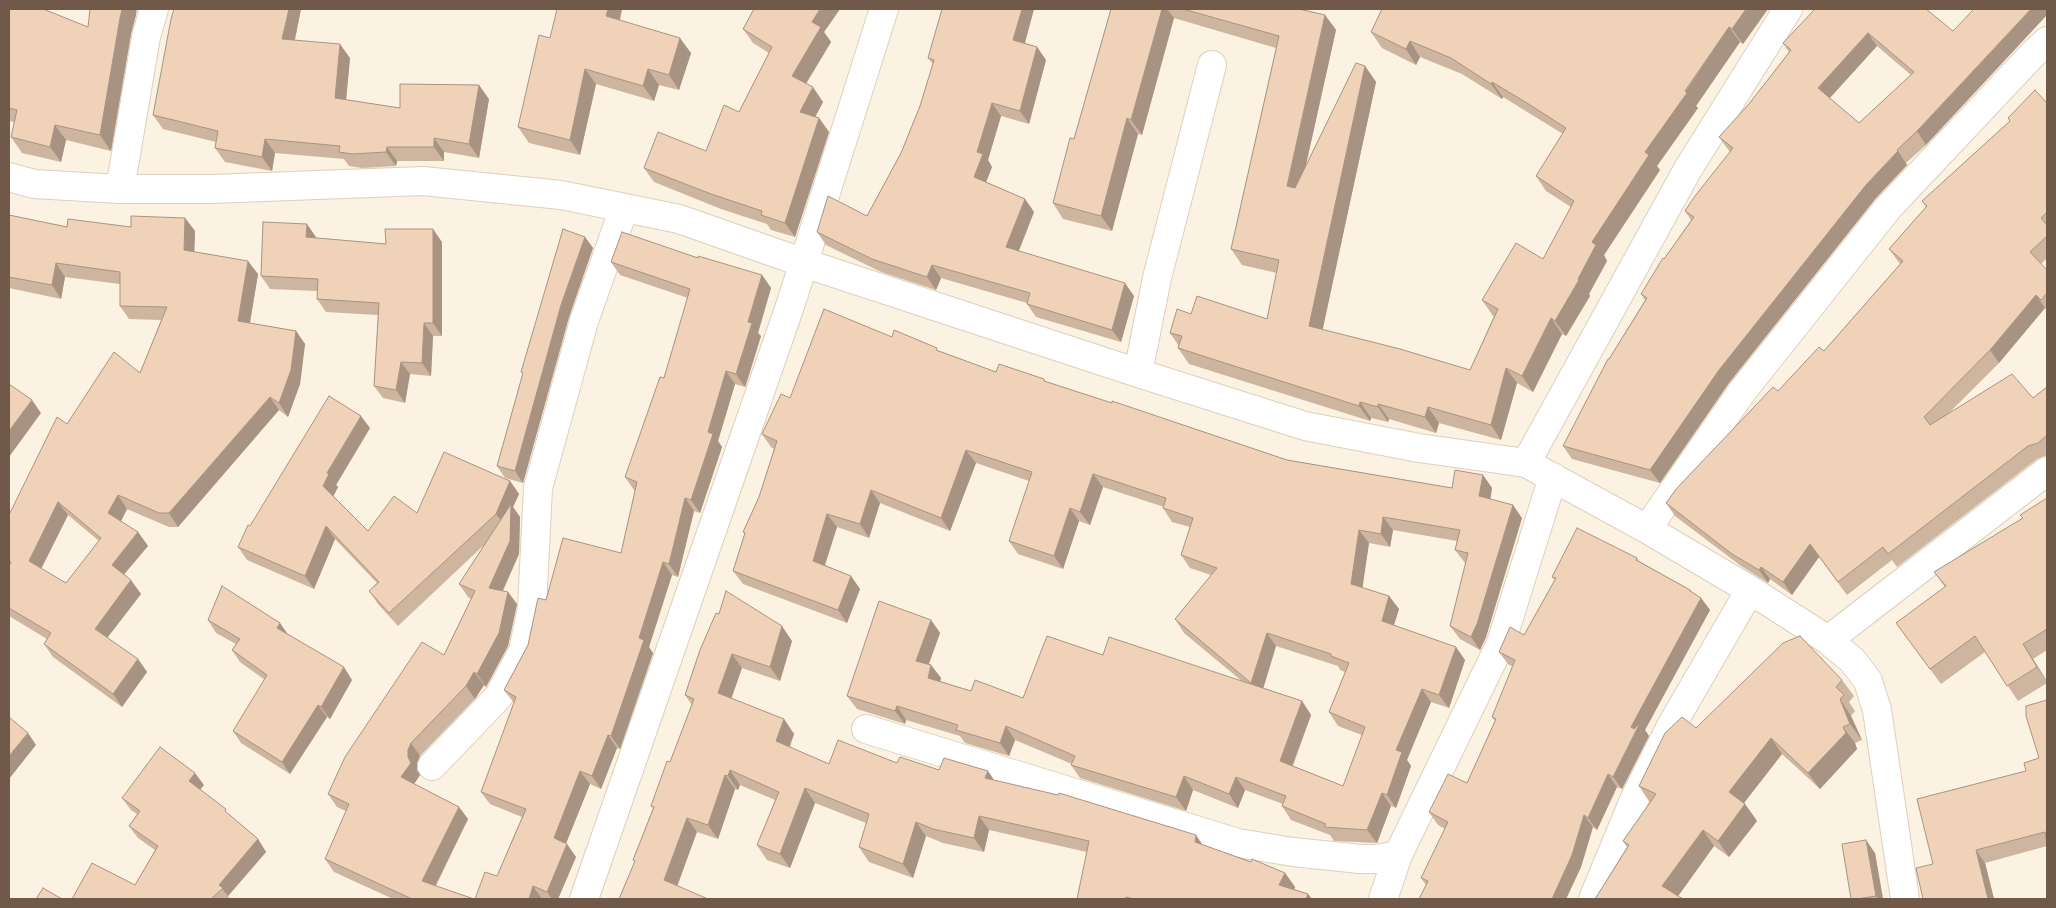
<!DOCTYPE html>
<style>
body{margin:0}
#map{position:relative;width:2056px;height:908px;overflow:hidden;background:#fbf2e1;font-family:"DM Sans",sans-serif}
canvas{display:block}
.frame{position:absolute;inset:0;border:10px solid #715949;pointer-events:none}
</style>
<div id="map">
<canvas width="2056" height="908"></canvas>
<div class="frame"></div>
</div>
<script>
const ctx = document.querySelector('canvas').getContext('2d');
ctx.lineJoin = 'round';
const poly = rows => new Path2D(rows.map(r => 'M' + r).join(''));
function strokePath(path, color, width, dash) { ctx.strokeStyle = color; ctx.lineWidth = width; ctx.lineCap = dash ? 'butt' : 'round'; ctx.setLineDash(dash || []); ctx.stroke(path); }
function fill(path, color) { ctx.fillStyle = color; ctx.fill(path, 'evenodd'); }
const minor = poly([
 [9,177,34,184,120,189,212,189,423,181,561,195,679,219,804,263,1138,373,1305,426,1419,448,1526,463,1647,529,1750,590,1828,640,1853,661,1868,681,1877,710,1905,899],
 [120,189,146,37,154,9],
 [1138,373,1157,278,1212,65],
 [1526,463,1688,169,1788,9],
 [1647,529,1741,393,1888,208,2034,53,2047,41],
 [1828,640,2047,471],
 [866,729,1238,843,1293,852,1360,859,1376,859,1398,855],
 [432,766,499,696,523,651,532,608,538,488,584,321,624,208],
 [584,899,791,303,884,9],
 [1383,899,1398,855,1501,643,1553,477],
 [1593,899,1634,800,1671,726,1750,590]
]);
strokePath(minor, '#dfcfbd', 30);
strokePath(minor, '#fff', 28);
fill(poly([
 [9,9,88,27,136,15,131,34,111,151,66,140,61,162,22,153,11,137,14,122,9,121],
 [174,9,301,9,295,40,350,58,346,100,400,108,489,99,479,158,444,152,444,161,397,161,396,166,362,168,349,166,344,159,275,153,272,171,225,162,215,148,216,142,163,129,153,115],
 [622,9,620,20,691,53,679,90,659,85,654,101,596,84,580,155,529,143,518,127,550,38],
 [754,9,840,9,824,32,831,42,806,84,823,102,815,117,819,118,829,132,795,237,771,230,767,224,721,209,654,182,644,168,706,151,739,112,769,53,753,43,743,29],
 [1034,9,1025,43,1037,47,1046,60,1029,124,1001,116,988,160,992,167,986,182,1025,199,1034,212,1019,251,1134,296,1121,342,1036,317,1027,304,1027,303,941,278,936,290,881,272,826,245,817,232,867,216,901,153,920,106,933,64,928,58],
 [1111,9,1299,9,1325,15,1336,30,1305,168,1365,66,1376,82,1322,330,1470,370,1494,316,1493,316,1482,300,1543,259,1571,207,1546,191,1536,176,1563,134,1503,97,1502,99,1462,74,1420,57,1416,65,1382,48,1371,32,1768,9,1743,44,1740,42,1696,106,1698,108,1657,166,1660,170,1604,255,1607,261,1589,294,1590,296,1566,336,1562,334,1533,392,1517,383,1501,440,1439,423,1436,433,1389,419,1388,422,1371,418,1370,421,1189,364,1178,348,1179,346,1170,333,1191,314,1267,319,1277,273,1242,265,1231,249,1276,48,1174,18,1142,135,1138,134,1112,231,1063,219,1053,203,1074,139],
 [1926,9,1926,145,1906,163,1907,165,1876,198,1729,383,1660,483,1572,459,1563,446,1609,359,1645,300,1641,294,1664,259,1691,220,1685,211,1730,152,1719,137,1749,104,1789,52,1783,43],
 [1877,46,1911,75,1859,123,1830,98],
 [2047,103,2047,258,2041,264,2047,270,2047,310,2045,308,1999,363,1948,414,2033,398,2047,387,2047,455,2037,459,1897,567,1892,560,1847,595,1819,557,1792,595,1770,579,1768,583,1741,566,1675,516,1666,503,1778,391,1824,351,1900,264,1889,249,1926,207,1922,201,2010,121,2008,118],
 [9,215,67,227,131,227,185,218,195,231,194,252,258,274,250,323,296,331,305,344,300,384,288,417,279,410,178,527,169,527,127,509,121,521,138,532,148,546,124,574,141,594,107,638,138,659,147,672,122,707,53,657,44,644,47,639,9,616,9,515,67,424,140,373,161,320,129,319,120,306,120,284,65,277,61,299,9,288],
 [68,515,99,541,66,583,41,569],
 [316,237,316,238,386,244,442,242,442,336,433,336,431,376,410,374,405,403,383,398,374,386,378,315,326,312,317,299,317,291,270,289,261,276],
 [585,237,593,248,569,317,523,483,505,478,497,466,523,374,521,372],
 [698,258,762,275,771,288,758,333,761,336,747,382,745,387,735,384,718,441,722,447,700,513,694,511,678,577,672,575,649,647,653,653,620,749,617,748,601,789,590,784,566,843,576,857,558,899,475,899,497,876,522,817,490,804,481,792,514,703,504,690,528,645,546,600,621,553,635,491,634,490,625,477,664,378,688,298,620,275,611,262],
 [892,337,939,351,996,372,1044,379,1046,382,1287,460,1452,488,1483,475,1492,488,1490,499,1522,518,1486,637,1480,650,1460,639,1450,626,1466,563,1465,563,1455,550,1457,541,1393,530,1390,547,1369,543,1362,588,1389,596,1399,609,1394,625,1465,660,1449,708,1431,702,1407,760,1411,766,1396,808,1391,806,1377,843,1334,841,1330,835,1291,820,1282,806,1283,804,1245,790,1238,808,1193,790,1186,811,1080,778,1071,765,1072,764,1015,740,1009,756,965,743,960,736,906,720,905,724,857,709,847,696,931,620,940,633,929,664,931,665,941,678,940,681,971,691,1023,698,1103,655,1243,682,1184,633,1175,619,1211,575,1190,568,1181,555,1190,527,1172,522,1163,508,1164,507,1103,487,1090,525,1079,521,1063,569,1018,554,1009,541,1029,481,976,463,950,531,880,503,869,538,837,527,825,565,851,576,860,589,847,623,743,584,733,571,745,534,743,532,759,497,774,449,771,447,762,434,790,398],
 [1276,646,1338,666,1340,670,1345,672,1329,712,1338,726,1362,735,1343,786,1293,766,1311,715,1302,701,1263,688],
 [370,428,336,485,338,487,333,496,368,531,510,481,519,494,513,507,520,517,519,554,503,591,508,592,517,604,508,646,486,687,484,685,475,699,420,756,417,763,417,770,420,775,414,784,459,807,468,819,436,886,474,899,393,899,334,872,325,859,346,811,337,807,328,794,444,655,471,599,468,597,459,584,484,545,398,626,378,604,369,591,377,583,335,539,314,589,247,560,238,547],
 [2047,498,2047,650,2033,659,2047,681,2047,683,2018,701,1985,652,1941,684,1896,623,1945,587,1934,572,2023,518],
 [1637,558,1639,561,1690,590,1693,593,1701,598,1710,610,1645,730,1649,736,1622,789,1617,787,1597,830,1593,827,1581,867,1566,899,1419,899,1426,885,1421,878,1445,829,1438,825,1429,812,1467,783,1495,721,1492,717,1513,667,1508,664,1499,652,1524,635,1555,580,1552,577],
 [208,620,288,634,352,680,330,719,327,717,290,774,241,743,233,731,265,680,240,662,232,650,236,644,216,633],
 [792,641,780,681,742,668,731,699,784,719,794,734,790,747,829,764,897,763,994,780,1203,845,1285,873,1295,887,1294,889,1308,894,1312,899,1077,899,1087,852,989,830,984,852,943,843,926,836,913,878,869,862,859,847,866,823,815,803,790,868,767,860,757,845,775,800,740,785,738,790,735,789,718,839,697,832,619,899,635,862,633,860,653,808,651,806,670,762,692,705,685,695,700,650],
 [1842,680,1854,696,1849,702,1855,711,1851,716,1862,740,1855,743,1857,749,1820,789,1782,754,1744,803,1757,821,1729,857,1714,846,1678,896,1595,899,1627,847,1623,841,1650,803,1639,786,1696,728],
 [2047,700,2047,846,1985,863,1994,899,1923,899,1933,864,2039,758],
 [204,785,200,790,258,839,266,852,228,896,230,899,72,899,135,885,155,850,138,838,129,826,137,814,131,810,122,798],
 [1875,853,1883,899,1851,899]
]), '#ceb59f');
fill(poly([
 [122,9,137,9,136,15,131,34,111,151,100,135,120,18],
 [289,9,301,9,292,53,282,39],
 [608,9,622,9,617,31,606,16],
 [820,9,840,9,824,32,831,42,802,90,792,76,812,22],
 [1022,9,1034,9,1022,53,1013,40],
 [1162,9,1167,9,1174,18,1142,135,1131,120],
 [1746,9,1768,9,1743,44,1732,29],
 [2031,9,2047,9,2047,15,1926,145,1917,131],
 [1325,15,1336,30,1298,201,1287,186],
 [1729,27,1740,42,1696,106,1698,108,1657,166,1660,170,1604,255,1607,261,1589,294,1590,296,1566,336,1555,321,1578,279,1592,242,1645,152],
 [1868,33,1877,46,1827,101,1818,88],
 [680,38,691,53,679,90,669,75],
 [1410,41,1420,57,1416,65,1406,49],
 [340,44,350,58,345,112,335,98],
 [1037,47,1046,60,1029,124,1020,111],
 [1365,66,1376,82,1320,342,1309,326],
 [585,69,596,84,580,155,570,140],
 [648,69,659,85,654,101,643,86],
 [1492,82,1503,97,1502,99,1491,84],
 [479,85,489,99,479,158,469,144],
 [813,87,823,102,810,127,800,112],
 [992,103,1001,116,988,160,992,167,983,190,974,177,977,152],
 [819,118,829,132,795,237,785,223],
 [1127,118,1138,134,1112,231,1101,216],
 [55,125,66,140,61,162,50,147],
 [434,138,444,152,444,161,434,147],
 [265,139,275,153,272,171,262,157],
 [387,147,397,161,396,166,386,152],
 [1898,151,1907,165,1876,198,1729,383,1660,483,1650,470,1719,370,1866,185],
 [1025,199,1034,212,1015,260,1006,247],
 [185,218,195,231,194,264,184,250],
 [307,224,316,237,315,250,306,237],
 [433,229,442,242,442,336,433,323],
 [585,237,593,248,569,317,523,483,515,471,561,305],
 [248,261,258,274,248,334,238,321],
 [56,263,65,277,61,299,52,285],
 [932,265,941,278,936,290,927,277],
 [762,275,771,288,758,333,761,336,745,387,736,374,748,322],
 [1125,283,1134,296,1121,342,1112,330],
 [2036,295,2045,308,1999,363,1990,350],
 [1551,318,1562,334,1533,392,1522,376],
 [424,323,433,336,431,376,422,363],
 [296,331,305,344,300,384,288,417,279,403],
 [401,362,410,374,405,403,396,390],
 [1506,368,1517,383,1501,440,1491,425],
 [726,371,735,384,718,441,722,447,700,513,691,500,708,432],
 [270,397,279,410,178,527,169,513],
 [32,400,41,413,9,457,9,431],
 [1360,402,1371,418,1370,421,1359,406],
 [1378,404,1389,419,1388,422,1378,407],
 [1428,407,1439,423,1436,433,1425,417],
 [361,416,370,428,336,485,338,487,332,499,323,486,327,473],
 [966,450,976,463,950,531,941,518],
 [1093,474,1103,487,1090,525,1080,512],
 [1483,475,1492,488,1489,509,1479,496],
 [510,481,519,494,513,507,520,517,519,554,498,601,489,588,505,526,496,514],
 [871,490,880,503,869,538,860,524],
 [118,495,127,509,118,527,108,513],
 [685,498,694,511,678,577,669,564],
 [58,502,68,515,38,575,29,561],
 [1513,505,1522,518,1486,637,1480,650,1471,637],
 [1070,508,1079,521,1063,569,1054,556],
 [827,514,837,527,822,574,813,561],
 [1383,517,1393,530,1390,547,1381,534],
 [326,526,335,539,314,589,305,576],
 [1359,530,1369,543,1361,598,1351,584],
 [138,532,148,546,121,578,112,565],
 [1810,544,1819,557,1792,595,1783,582],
 [663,562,672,575,649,647,653,653,620,749,611,736,639,638],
 [1761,567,1770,579,1768,583,1759,570],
 [851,576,860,589,847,623,838,610],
 [131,580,141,594,104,642,95,629],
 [1690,590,1699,602,1701,598,1710,610,1645,730,1649,736,1622,789,1613,777,1631,727],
 [508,592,517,604,508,646,486,687,477,674],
 [1389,596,1399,609,1391,634,1382,621],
 [931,620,940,633,925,674,916,661],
 [280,623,289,636,277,628],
 [782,626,792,641,780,681,770,667],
 [1267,633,1276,646,1261,696,1251,683],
 [2023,644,2033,659,2047,681,2037,667],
 [1456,647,1465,660,1449,708,1439,695],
 [732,654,742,668,728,708,718,693],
 [138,659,147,672,122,707,113,694],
 [931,665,941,678,938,691,928,678],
 [344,667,352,680,330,719,321,707],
 [474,672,484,685,475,699,466,686],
 [1422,689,1431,702,1407,760,1411,766,1396,808,1387,795,1396,750],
 [1840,699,1851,716,1862,740,1850,724],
 [1302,701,1311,715,1289,774,1280,761],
 [318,705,327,717,290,774,282,762],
 [897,706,906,720,905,724,895,711],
 [784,719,794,734,786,755,776,741],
 [1006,726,1015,740,1009,756,1000,743],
 [1843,727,1855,743,1857,749,1820,789,1808,773],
 [28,733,36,745,9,779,9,756],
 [608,735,617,748,601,789,592,776],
 [1771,738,1782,754,1740,808,1729,792],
 [411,743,420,756,417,763,417,770,420,775,410,790,401,777,408,757,408,750],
 [730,770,740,785,738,790,728,776],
 [580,771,590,784,563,851,554,838],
 [988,771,998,786,985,778],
 [195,773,204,785,197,793,189,781],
 [1608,774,1617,787,1597,830,1588,818],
 [725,775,735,789,718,839,708,825],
 [1184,776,1193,790,1186,811,1176,797],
 [1236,777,1245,790,1238,808,1229,794],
 [805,788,815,803,790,868,780,854],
 [1382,793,1391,806,1377,843,1367,830],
 [1745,804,1757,821,1729,857,1718,841],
 [459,807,468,819,431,894,422,881],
 [1584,815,1593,827,1581,867,1566,899,1552,899],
 [979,816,989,830,984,852,974,838],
 [687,818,697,832,674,895,664,880],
 [916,822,926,836,913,878,903,864],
 [1703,830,1714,846,1676,899,1662,886],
 [1196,835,1206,850,1195,842],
 [258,839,266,852,228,896,219,885],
 [1866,840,1875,853,1883,899,1878,899,1876,896],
 [567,844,576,857,558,899,552,899,547,892],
 [1976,850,1985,863,1994,899,1988,899],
 [1285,873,1295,887,1290,899,1279,885],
 [533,886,542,899,529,899],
 [1308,894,1312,899,1306,899]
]), '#a89382');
const building = poly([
 [9,9,43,9,88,27,90,9,122,9,120,18,100,135,55,125,50,147,11,137,17,110,9,108,9,9],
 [174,9,289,9,282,39,340,44,335,98,400,108,400,84,479,85,469,144,434,138,434,147,387,147,386,152,352,154,339,152,340,146,265,139,262,157,215,148,218,131,153,115,171,19,174,9],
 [557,9,608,9,606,16,680,38,669,75,648,69,643,86,585,69,570,140,518,127,539,35,550,38,557,9],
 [754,9,820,9,812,22,821,27,792,76,813,87,800,112,819,118,785,223,761,215,762,211,711,194,644,168,658,132,706,151,724,105,739,112,772,47,743,29,754,9],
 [942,9,1022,9,1013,40,1037,47,1020,111,992,103,977,152,983,154,974,177,1025,199,1006,247,1125,283,1112,330,1027,304,1030,293,932,265,927,277,872,259,817,232,828,196,867,216,901,153,920,106,934,60,928,58,942,9],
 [1111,9,1162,9,1131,120,1127,118,1101,216,1053,203,1070,138,1074,139,1111,9],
 [1183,9,1299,9,1325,15,1287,186,1295,188,1356,63,1365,66,1309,326,1400,349,1470,370,1498,309,1482,300,1516,243,1543,259,1574,201,1536,176,1566,128,1527,103,1492,82,1491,84,1451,58,1410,41,1406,49,1371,32,1382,9,1746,9,1732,29,1729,27,1685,91,1687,93,1645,152,1649,155,1592,242,1596,245,1578,279,1579,280,1555,321,1551,318,1522,376,1506,368,1491,425,1428,407,1425,417,1378,404,1378,407,1360,402,1359,406,1178,348,1182,336,1170,333,1177,309,1191,314,1197,296,1267,319,1279,260,1231,249,1279,36,1183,9],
 [1815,9,1926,9,1953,31,1974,9,2031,9,1917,131,1897,150,1898,151,1866,185,1719,370,1650,470,1563,446,1608,359,1609,359,1647,298,1641,294,1663,258,1664,259,1694,217,1685,211,1695,196,1733,148,1719,137,1749,104,1791,50,1783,43,1815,9],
 [1868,33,1914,72,1859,123,1818,88,1868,33],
 [2035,90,2047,103,2047,212,2041,218,2047,225,2047,236,2030,252,2047,270,2047,293,2041,300,2036,295,1990,350,1924,417,1930,425,2012,374,2033,398,2047,387,2047,435,2038,443,2028,446,1888,554,1883,547,1838,582,1810,544,1783,582,1761,567,1759,570,1732,554,1666,503,1677,488,1773,387,1778,391,1819,347,1824,351,1903,261,1889,249,1927,206,1922,201,2010,121,2008,118,2035,90],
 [9,215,67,227,68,219,131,227,131,216,185,218,184,250,248,261,238,321,296,331,291,370,279,403,270,397,169,513,159,513,118,495,108,513,138,532,112,565,131,580,95,629,138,659,113,694,44,644,51,633,9,608,9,566,11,562,9,561,9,515,57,417,67,424,114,352,140,373,167,307,120,306,120,272,56,263,52,285,9,277,9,215],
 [58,502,101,538,66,583,29,561,58,502],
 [263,222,307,224,306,237,386,244,385,229,433,229,433,323,424,323,422,363,401,362,396,390,374,386,379,303,317,299,318,279,261,276,263,222],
 [563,229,585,237,561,305,515,471,497,466,523,373,521,372,563,229],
 [622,232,698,258,698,256,762,275,748,322,752,323,736,374,726,371,708,432,713,434,691,500,685,498,669,564,663,562,639,638,644,640,611,736,608,735,592,776,580,771,554,838,567,844,547,892,533,886,529,899,475,899,485,872,497,876,526,809,481,792,516,697,504,690,528,645,538,598,546,600,563,538,621,553,637,482,625,477,660,377,664,378,690,289,611,262,622,232],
 [824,309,892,337,894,330,937,348,936,350,996,372,999,364,1044,379,1044,381,1112,403,1112,401,1287,460,1452,488,1455,470,1483,475,1479,496,1513,505,1477,624,1471,637,1450,626,1468,553,1455,550,1460,530,1383,517,1381,534,1359,530,1351,584,1389,596,1382,621,1456,647,1439,695,1422,689,1396,750,1402,752,1387,795,1382,793,1367,830,1324,827,1326,824,1282,806,1286,796,1236,777,1229,794,1184,776,1176,797,1071,765,1075,756,1006,726,1000,743,956,730,958,725,897,706,895,711,847,696,879,601,931,620,916,661,931,665,928,678,971,691,975,680,1023,698,1047,636,1103,655,1109,637,1302,701,1280,761,1343,786,1365,727,1329,712,1349,663,1331,656,1331,654,1267,633,1251,683,1175,619,1217,568,1181,555,1193,518,1163,508,1166,498,1093,474,1080,512,1070,508,1054,556,1009,541,1032,472,966,450,941,518,871,490,860,524,827,514,813,561,851,576,838,610,733,571,745,533,743,532,759,497,777,441,762,434,781,394,790,398,824,309],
 [9,384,32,400,9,431,9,384],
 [329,396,361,416,327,473,329,474,323,486,368,531,394,496,417,513,444,452,510,481,496,514,389,613,369,591,379,582,326,526,305,576,238,547,248,525,250,526,329,396],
 [2047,498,2047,629,2023,644,2037,667,2007,686,1975,636,1930,669,1896,623,1946,586,1934,572,2023,518,2020,515,2047,498],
 [511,504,510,541,489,588,508,592,499,633,477,674,474,672,466,686,411,743,408,750,408,757,411,763,401,777,459,807,422,881,474,899,412,899,325,859,349,804,328,794,345,757,422,642,444,655,475,591,459,584,511,504],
 [1577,528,1637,558,1636,560,1690,590,1690,591,1701,598,1631,727,1634,729,1640,723,1613,777,1608,774,1588,818,1584,815,1572,855,1552,899,1419,899,1428,881,1421,878,1448,822,1429,812,1448,774,1467,783,1496,719,1492,717,1515,660,1499,652,1510,627,1524,635,1556,578,1552,577,1577,528],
 [222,586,280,623,277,628,344,667,321,707,318,705,282,762,233,731,267,675,232,650,240,639,208,620,222,586],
 [726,591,782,626,770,667,732,654,718,693,784,719,776,741,829,764,838,740,897,763,900,757,939,770,944,758,988,771,985,778,1058,795,1059,793,1196,835,1195,842,1251,862,1252,859,1285,873,1279,885,1308,894,1306,899,1134,899,1126,897,1125,899,1077,899,1089,841,979,816,974,838,933,829,916,822,903,864,859,847,869,814,805,788,780,854,757,845,779,792,730,770,728,776,725,775,708,825,687,818,664,880,708,899,619,899,635,861,633,860,654,807,651,806,667,761,670,762,694,699,685,695,700,650,716,613,719,614,726,591],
 [1800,636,1842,680,1836,687,1844,695,1840,699,1850,724,1843,727,1846,733,1808,773,1771,738,1729,792,1745,804,1718,841,1703,830,1662,886,1683,899,1595,899,1629,845,1623,841,1656,794,1639,786,1665,733,1682,717,1696,728,1783,643,1800,636],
 [2047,700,2047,842,2045,832,1976,850,1988,899,1923,899,1916,868,1933,864,1917,799,2026,771,2024,763,2039,758,2026,716,2026,706,2047,700],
 [9,717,28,733,9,756,9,717],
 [160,747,195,773,189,781,226,809,225,811,258,839,219,885,223,888,211,899,72,899,92,863,135,885,158,846,129,826,140,811,122,798,160,747],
 [1866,840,1876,896,1857,899,1851,899,1842,844,1866,840],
 [43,888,62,899,36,899,43,888]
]);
fill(building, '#f0d2b9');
strokePath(building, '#a89382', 1);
</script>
